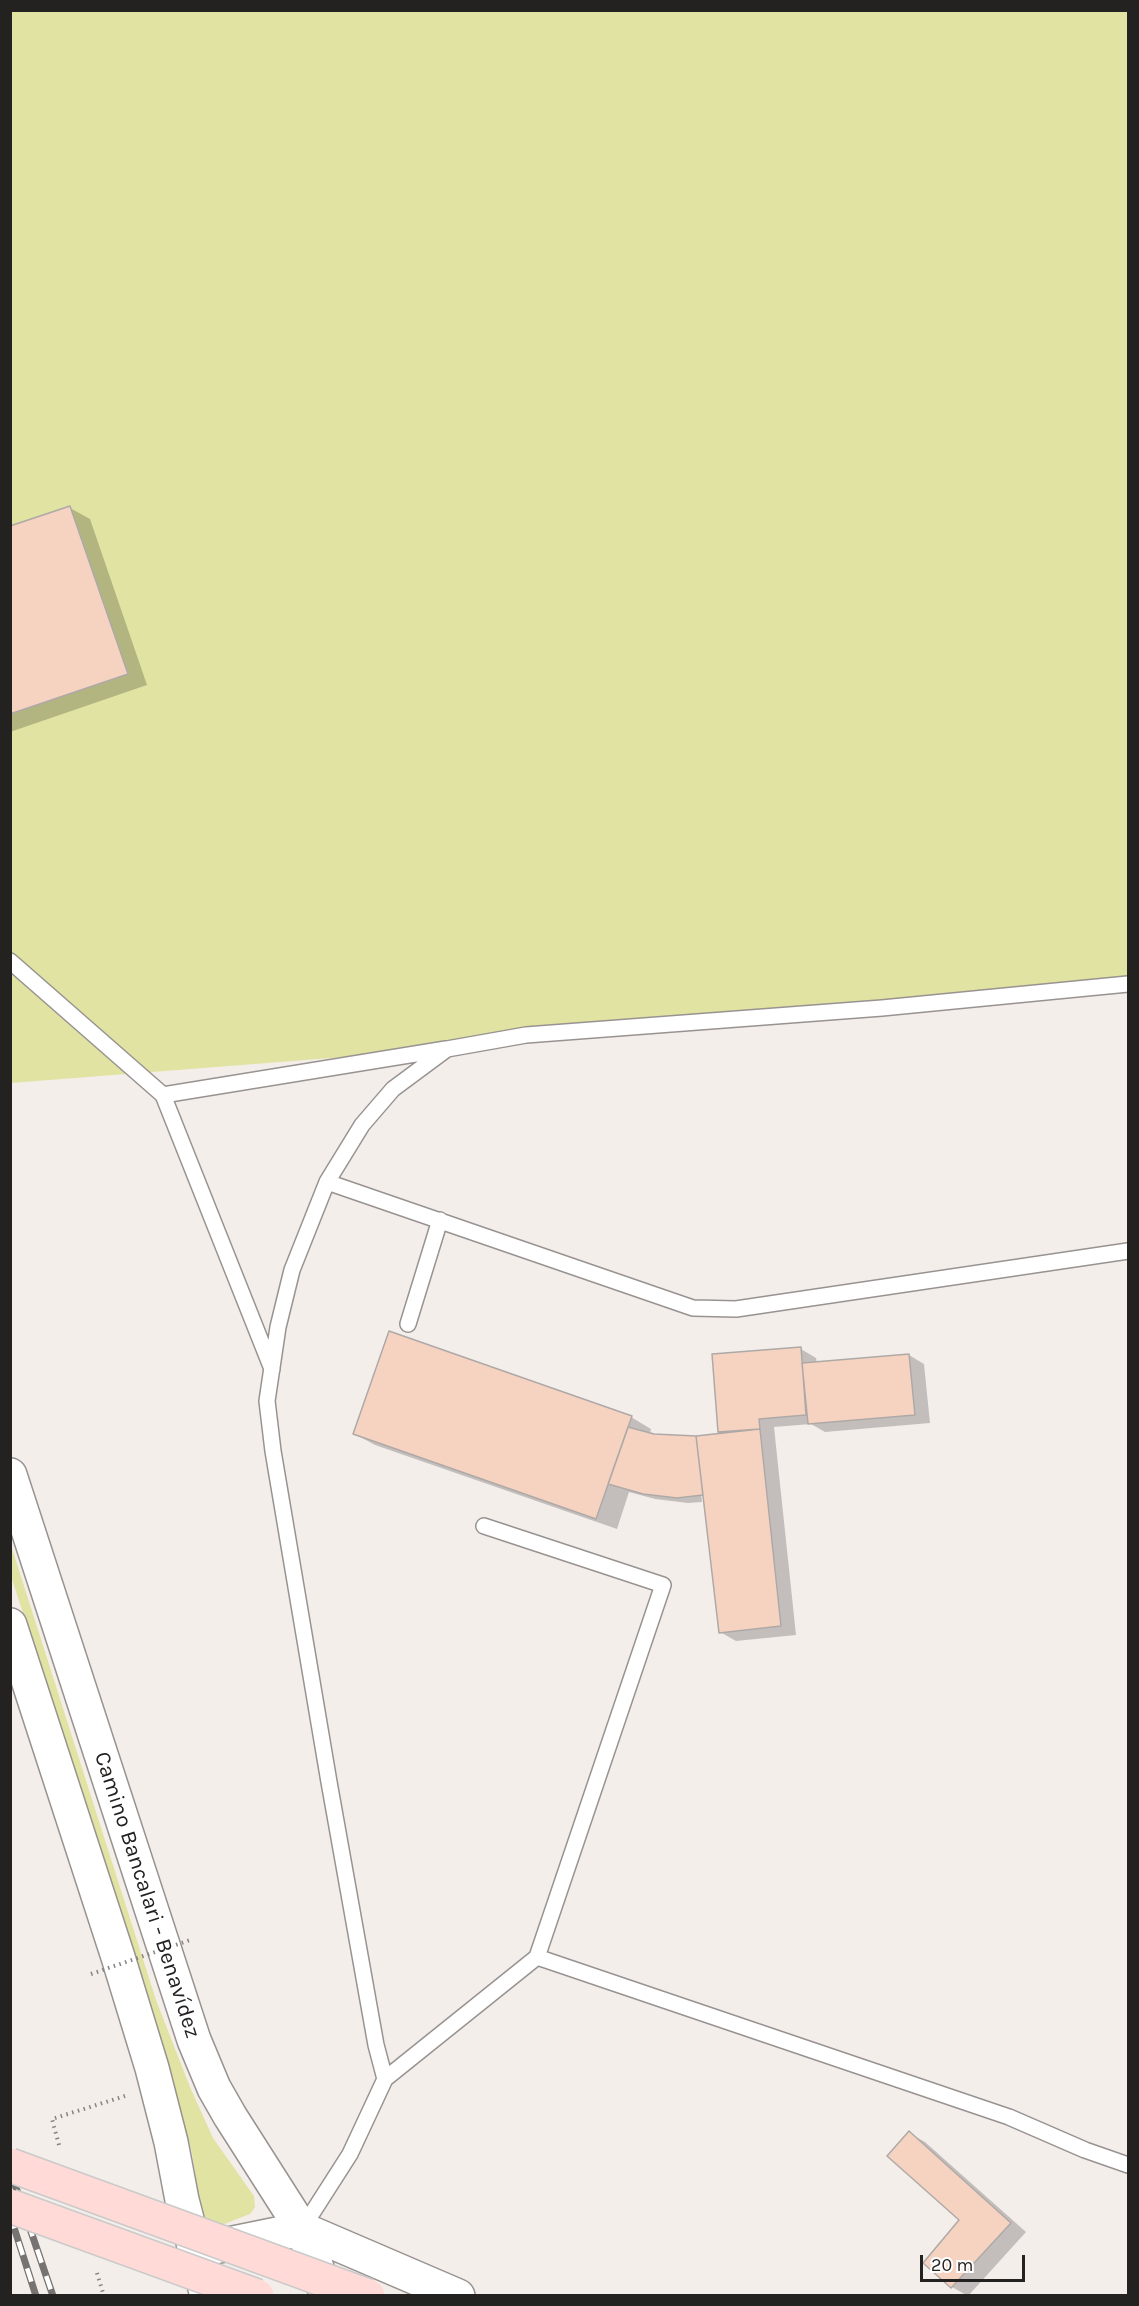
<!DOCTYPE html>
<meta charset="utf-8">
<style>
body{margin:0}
#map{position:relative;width:1139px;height:2306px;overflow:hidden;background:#f4eeeb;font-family:Karla,sans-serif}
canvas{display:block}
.frame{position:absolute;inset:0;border:12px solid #242221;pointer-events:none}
.scale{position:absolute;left:920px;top:2255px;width:105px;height:27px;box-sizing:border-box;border:3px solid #242221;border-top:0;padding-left:8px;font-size:18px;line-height:21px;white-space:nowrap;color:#242221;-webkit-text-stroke:4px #fff;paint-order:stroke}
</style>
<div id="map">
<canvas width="1139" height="2306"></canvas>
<div class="frame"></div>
<div class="scale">20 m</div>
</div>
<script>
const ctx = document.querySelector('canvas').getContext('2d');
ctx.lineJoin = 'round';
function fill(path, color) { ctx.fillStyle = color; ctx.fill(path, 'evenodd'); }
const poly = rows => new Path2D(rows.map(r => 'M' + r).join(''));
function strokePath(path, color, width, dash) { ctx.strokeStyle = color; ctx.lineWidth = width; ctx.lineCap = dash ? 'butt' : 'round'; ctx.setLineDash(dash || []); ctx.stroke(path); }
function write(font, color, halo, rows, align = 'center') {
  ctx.font = font + ' Karla,sans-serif'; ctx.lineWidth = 5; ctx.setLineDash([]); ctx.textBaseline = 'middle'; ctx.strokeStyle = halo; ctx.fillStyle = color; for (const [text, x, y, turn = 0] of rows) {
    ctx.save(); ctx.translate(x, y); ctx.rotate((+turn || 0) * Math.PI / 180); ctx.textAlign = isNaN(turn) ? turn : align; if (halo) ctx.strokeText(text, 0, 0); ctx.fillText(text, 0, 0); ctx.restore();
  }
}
fill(poly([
 [11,11,1128,11,1128,984,447,1049,11,1083],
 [10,1542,156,2000,190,2087,213,2138,254,2196,255,2207,250,2214,214,2228,203,2225,192,2153,176,2094,150,2005,11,1576]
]), '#e0e3a2');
fill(poly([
 [70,508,90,519,147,685,10,732,10,528],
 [801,1349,816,1358,817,1363,909,1355,924,1364,930,1423,825,1432,811,1424,774,1427,796,1635,736,1641,720,1632,698,1440,695,1440,702,1502,688,1503,655,1499,629,1492,617,1529,375,1445,355,1434,631,1417,651,1429,650,1434,698,1437,719,1433,713,1355],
 [909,2133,925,2142,1026,2232,968,2296,952,2287,925,2263,961,2220]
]), '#0003');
const building = poly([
 [70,506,128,674,10,714,10,526,70,506],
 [389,1331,632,1416,596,1519,353,1434,389,1331],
 [801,1347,806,1415,759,1419,760,1429,718,1432,712,1354,801,1347],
 [909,1354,915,1415,808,1424,802,1363,909,1354],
 [628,1427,654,1434,696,1436,703,1495,677,1498,643,1494,608,1484,628,1427],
 [760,1429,781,1626,719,1633,696,1436,760,1429],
 [909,2131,1011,2223,951,2288,923,2263,959,2220,887,2156,909,2131]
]);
fill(building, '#f6d3c0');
strokePath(building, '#aea9a7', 1.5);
const service = poly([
 [10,961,163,1095],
 [327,1182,693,1308,736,1309,1128,1251],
 [408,1324,440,1220],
 [272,1369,163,1095,446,1049],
 [537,1957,1009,2117,1085,2150,1128,2165],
 [385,2079,537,1957,663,1585,484,1526],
 [302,2229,350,2154,385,2079,376,2045,329,1782,273,1451,267,1401,278,1327,292,1270,327,1182,362,1125,393,1089,447,1049,526,1035,882,1008,1128,984]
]);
const secondary = poly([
 [10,1475,194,2040,214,2088,230,2116,302,2229,311,2251,327,2296],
 [10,1625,118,1957,152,2068,171,2142,182,2200,207,2296],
 [214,2247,302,2229,458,2296]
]);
strokePath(service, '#989391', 18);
strokePath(secondary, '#989391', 36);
strokePath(poly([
 [59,2145,52,2119,125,2096],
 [97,2273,104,2296]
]), '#878381', 4, [1.5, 4.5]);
strokePath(service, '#fff', 15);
strokePath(secondary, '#fff', 33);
const rail = poly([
 [10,2170,53,2296],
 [10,2215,36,2296]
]);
strokePath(rail, '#777371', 7);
strokePath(rail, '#fff', 4.5, [14]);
const primaryBridge = poly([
 [10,2165,368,2296],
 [10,2206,257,2296]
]);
strokePath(primaryBridge, '#cacaca', 36, []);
strokePath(poly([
 [91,1974,193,1939]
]), '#878381', 4, [1.5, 4.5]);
strokePath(primaryBridge, '#ffdad6', 33);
write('22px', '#242221', '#fff', [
 ["Camino Bancalari - Benavídez",147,1895,72]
]);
</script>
